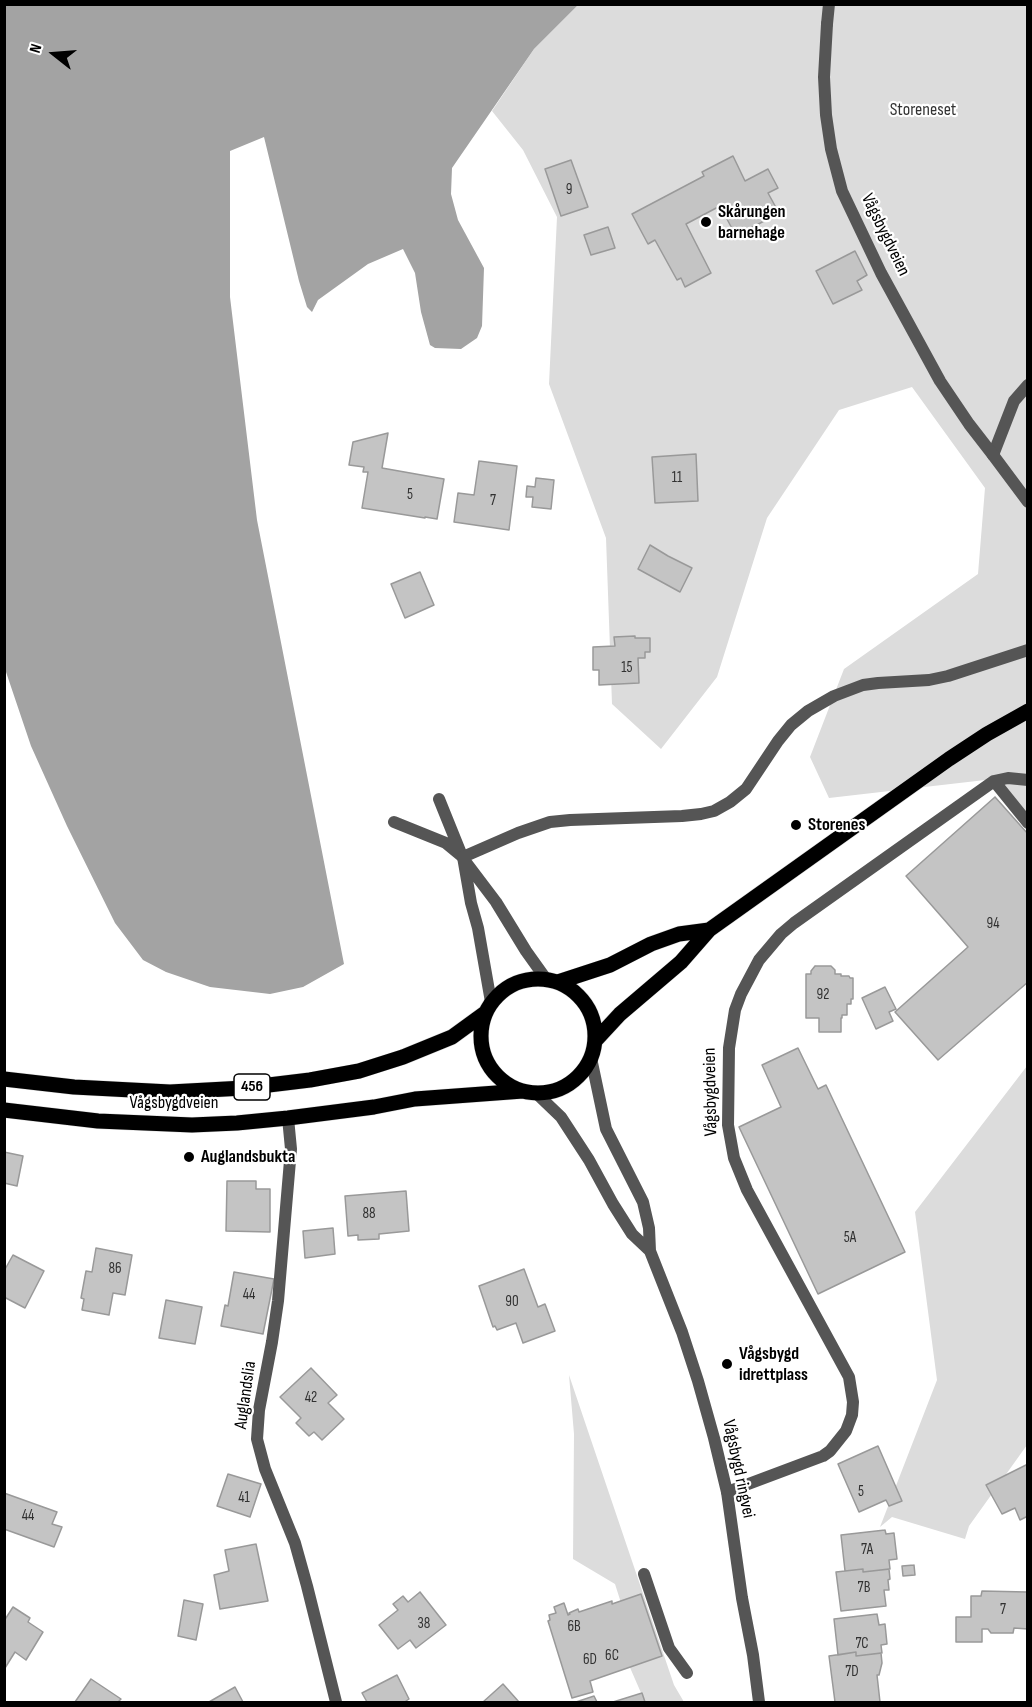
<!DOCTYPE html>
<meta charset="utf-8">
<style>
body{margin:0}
#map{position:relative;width:1032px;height:1707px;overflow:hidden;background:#fff;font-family:"Sofia Sans Condensed",sans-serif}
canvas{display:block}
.frame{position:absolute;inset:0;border:6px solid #000;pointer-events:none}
.north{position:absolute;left:24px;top:24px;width:60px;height:60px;-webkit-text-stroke:4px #fff;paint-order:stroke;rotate:287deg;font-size:16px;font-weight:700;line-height:24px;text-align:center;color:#000}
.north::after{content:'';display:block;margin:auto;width:21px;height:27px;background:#000;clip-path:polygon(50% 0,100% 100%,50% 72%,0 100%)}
</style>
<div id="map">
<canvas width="1032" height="1707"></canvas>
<div class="frame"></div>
<div class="north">N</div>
</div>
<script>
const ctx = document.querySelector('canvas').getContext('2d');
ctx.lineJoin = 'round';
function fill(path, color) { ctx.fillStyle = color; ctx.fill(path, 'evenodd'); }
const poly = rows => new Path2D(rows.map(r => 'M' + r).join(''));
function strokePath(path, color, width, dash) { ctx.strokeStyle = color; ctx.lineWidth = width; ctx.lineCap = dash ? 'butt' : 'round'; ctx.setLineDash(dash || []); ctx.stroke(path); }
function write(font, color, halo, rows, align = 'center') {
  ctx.font = font + ' "Sofia Sans Condensed",sans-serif'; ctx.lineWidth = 4.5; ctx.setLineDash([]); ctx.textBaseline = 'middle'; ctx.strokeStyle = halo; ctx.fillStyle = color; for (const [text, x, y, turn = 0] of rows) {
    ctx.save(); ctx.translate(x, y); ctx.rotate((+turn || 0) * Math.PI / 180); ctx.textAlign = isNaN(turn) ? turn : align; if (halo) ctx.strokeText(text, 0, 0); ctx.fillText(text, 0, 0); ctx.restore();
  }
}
fill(poly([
 [578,5,1027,5,1027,822,994,779,829,798,810,757,844,669,978,574,985,488,912,387,839,410,767,518,717,677,661,749,612,704,606,538,549,384,557,217,523,150,492,111,534,49],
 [1027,1066,1027,1445,969,1526,965,1539,892,1517,880,1527,937,1380,915,1212],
 [569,1375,674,1685,684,1702,645,1702,628,1663,629,1628,615,1584,573,1559,574,1434]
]), '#dcdcdc');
fill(poly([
 [5,4,578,5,534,49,452,168,451,194,458,220,484,268,482,326,477,338,461,349,435,348,430,345,421,312,415,273,403,249,368,264,318,300,312,312,307,307,299,281,264,137,230,151,230,297,257,520,344,964,303,987,270,994,210,987,166,972,143,960,115,923,67,826,31,746,5,669]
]), '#a3a3a3');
const building = poly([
 [733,156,745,181,768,169,778,188,768,193,779,213,736,236,720,206,686,224,711,273,685,287,681,278,677,280,655,240,648,244,632,214,704,176,702,172,733,156],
 [571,160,588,207,561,216,545,169,571,160],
 [608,227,615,248,591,255,584,235,608,227],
 [855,251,867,275,857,281,862,290,833,304,816,271,855,251],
 [388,433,382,468,444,479,437,519,425,517,425,518,362,508,368,472,363,472,364,467,349,465,353,442,388,433],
 [696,454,698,501,655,503,652,457,696,454],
 [479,461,517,466,509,530,454,522,458,493,474,495,479,461],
 [536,478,554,480,551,509,532,507,533,497,526,497,527,486,535,487,536,478],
 [650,545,668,556,692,568,680,592,638,569,650,545],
 [420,572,434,605,405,618,391,584,420,572],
 [635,636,635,638,650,638,650,652,645,652,645,658,638,658,639,683,599,685,599,670,593,670,593,647,615,646,614,637,635,636],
 [995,797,1028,834,1028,982,938,1060,895,1012,968,947,906,876,995,797],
 [815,966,831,966,835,970,835,974,841,974,841,976,849,976,850,978,853,978,853,999,851,999,851,1004,847,1004,847,1015,842,1015,842,1018,841,1018,841,1032,819,1032,819,1018,806,1018,806,974,811,974,811,971,815,966],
 [885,987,896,1009,889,1012,893,1021,876,1029,862,998,885,987],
 [798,1048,818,1089,826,1085,905,1252,818,1294,739,1127,781,1107,762,1065,798,1048],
 [4,1152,23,1156,17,1186,4,1183,4,1152],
 [227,1181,256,1181,256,1189,270,1189,270,1232,226,1231,227,1181],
 [406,1191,409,1231,379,1234,379,1239,358,1240,358,1235,348,1236,345,1196,406,1191],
 [333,1228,335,1254,305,1258,303,1231,333,1228],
 [96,1248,132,1255,125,1295,113,1293,109,1315,82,1310,84,1299,81,1298,86,1271,92,1272,96,1248],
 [13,1255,44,1271,25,1308,4,1297,4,1271,13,1255],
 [524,1269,538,1307,545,1304,555,1331,523,1343,516,1323,497,1330,495,1326,493,1327,479,1286,524,1269],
 [234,1272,274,1279,263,1334,221,1326,225,1305,228,1306,234,1272],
 [166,1300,202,1307,195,1344,159,1338,166,1300],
 [311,1368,337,1395,328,1403,344,1419,322,1440,314,1432,309,1436,296,1423,301,1418,280,1397,311,1368],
 [878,1446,902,1501,889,1506,886,1500,859,1512,838,1464,878,1446],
 [1028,1464,1028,1516,1020,1520,1015,1508,1002,1514,986,1485,1028,1464],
 [228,1474,261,1484,250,1517,217,1506,228,1474],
 [4,1493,57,1512,52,1524,62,1527,54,1547,4,1529,4,1493],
 [885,1530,886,1534,894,1533,897,1559,889,1560,890,1569,863,1572,863,1569,845,1571,841,1535,885,1530],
 [256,1544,268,1601,220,1609,214,1575,229,1571,225,1550,256,1544],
 [914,1565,915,1575,903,1576,902,1566,914,1565],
 [863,1569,863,1572,889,1569,890,1579,888,1580,889,1590,884,1590,886,1606,841,1611,836,1572,863,1569],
 [1027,1587,1028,1629,1014,1628,1013,1633,991,1633,988,1629,982,1629,982,1642,956,1642,956,1617,971,1617,971,1596,981,1596,982,1591,1027,1592,1027,1587],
 [420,1592,446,1625,416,1648,410,1640,398,1649,379,1625,398,1610,393,1604,403,1596,408,1602,420,1592],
 [641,1594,662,1656,590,1681,593,1692,572,1698,548,1621,550,1620,549,1615,556,1613,554,1607,564,1603,568,1615,570,1614,569,1613,578,1609,579,1612,612,1601,612,1604,641,1594],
 [184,1600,203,1604,196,1640,178,1636,184,1600],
 [13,1607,30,1618,28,1622,43,1632,26,1660,15,1652,5,1668,4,1621,13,1607],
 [877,1614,879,1625,885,1624,887,1644,881,1645,882,1653,856,1656,856,1652,838,1655,834,1619,877,1614],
 [856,1652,856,1656,881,1653,882,1663,879,1675,877,1675,880,1702,835,1702,829,1656,856,1652],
 [397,1675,409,1699,406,1701,406,1702,367,1702,362,1693,397,1675],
 [91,1679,121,1699,118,1702,75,1702,91,1679],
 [503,1684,519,1702,483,1702,503,1684],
 [235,1687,243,1702,209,1702,235,1687],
 [642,1693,645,1702,613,1702,642,1693],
 [594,1696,597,1702,576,1702,594,1696]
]);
fill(building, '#c4c4c4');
strokePath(building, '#999', 1.5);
const primary = poly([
 '481 1036a57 57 0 1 1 114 0a57 57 0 1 1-114 0Z',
 [558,982,610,965,651,944,679,934,709,930],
 [595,1041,620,1014,681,962,709,930,949,759,987,734,1028,711],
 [4,1079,74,1087,170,1092,244,1088,310,1080,359,1071,403,1057,452,1037,485,1013],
 [4,1110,98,1121,192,1125,237,1123,288,1118,374,1107,415,1099,523,1091]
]);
strokePath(primary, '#dbdbdb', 16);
strokePath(poly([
 [827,24,829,4],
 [993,455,1014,401,1028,385],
 [994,781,1028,823],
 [439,799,462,856],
 [394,822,446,843,463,857],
 [727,1492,823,1456,830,1451,846,1431,852,1415,853,1402,849,1377,747,1190,734,1158,728,1125,729,1048,735,1010,741,994,759,960,781,934,794,923,994,781,1008,778,1028,780],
 [644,1574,669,1648,687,1673]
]), '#555', 12);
strokePath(poly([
 [827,24,824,77,826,115,831,149,842,191,881,273,940,381,969,424,993,455,1028,502],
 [463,857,518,833,550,822,570,820,682,816,701,814,714,811,730,802,746,789,778,741,791,725,808,711,834,696,863,685,878,683,929,680,948,676,1028,650],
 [463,857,471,903,478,928,491,1002],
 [465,861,496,902,526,951,546,979],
 [288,1118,291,1149,278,1301,272,1342,259,1410,257,1439,265,1469,295,1543,307,1586,336,1702]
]), '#555', 12);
strokePath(poly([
 [591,1058,606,1129,643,1202,649,1228,650,1251,682,1332,698,1381,714,1438,727,1492,742,1598,753,1655,759,1702],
 [536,1093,561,1117,589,1160,613,1204,632,1234,650,1251]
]), '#555', 12);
strokePath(primary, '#000', 15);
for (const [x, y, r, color] of [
 [706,222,6,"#000"],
 [796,825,6,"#000"],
 [189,1157,6,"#000"],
 [727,1364,6,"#000"]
]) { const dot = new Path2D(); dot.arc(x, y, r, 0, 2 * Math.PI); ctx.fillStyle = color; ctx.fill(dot); strokePath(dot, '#fff', 2); }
write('15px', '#313131', null, [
 ["9",569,190],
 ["11",677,478],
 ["5",410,495],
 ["7",493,501],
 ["15",627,668],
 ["94",993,924],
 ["92",823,995],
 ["88",369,1214],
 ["5A",850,1238],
 ["86",115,1269],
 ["44",249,1295],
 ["90",512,1302],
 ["42",311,1398],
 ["5",861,1492],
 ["41",244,1498],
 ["44",28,1516],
 ["7A",867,1550],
 ["7B",864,1588],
 ["7",1003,1610],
 ["38",424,1624],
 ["6B",574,1627],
 ["7C",862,1644],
 ["6C",612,1656],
 ["6D",590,1660],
 ["7D",852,1672]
]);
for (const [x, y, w] of [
 [252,1087,36]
]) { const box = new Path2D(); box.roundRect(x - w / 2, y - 13, w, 26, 4.5); ctx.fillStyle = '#fff'; ctx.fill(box); strokePath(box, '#000', 1.5); }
write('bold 16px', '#000', null, [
 ["456",252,1087]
]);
write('18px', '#333', '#fff', [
 ["Storeneset",923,110]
]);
write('bold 18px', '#000', '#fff', [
 ["Skårungen",718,212],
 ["barnehage",718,233],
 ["Storenes",808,825],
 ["Auglandsbukta",201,1157],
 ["Vågsbygd",739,1354],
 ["idrettplass",739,1375]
], 'left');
write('18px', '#000', '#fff', [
 ["Vågsbygdveien",885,235,64],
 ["Vågsbygdveien",711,1092,-91],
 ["Vågsbygdveien",174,1103],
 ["Auglandslia",246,1395,-82],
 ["Vågsbygd ringvei",738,1469,78]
]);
</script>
